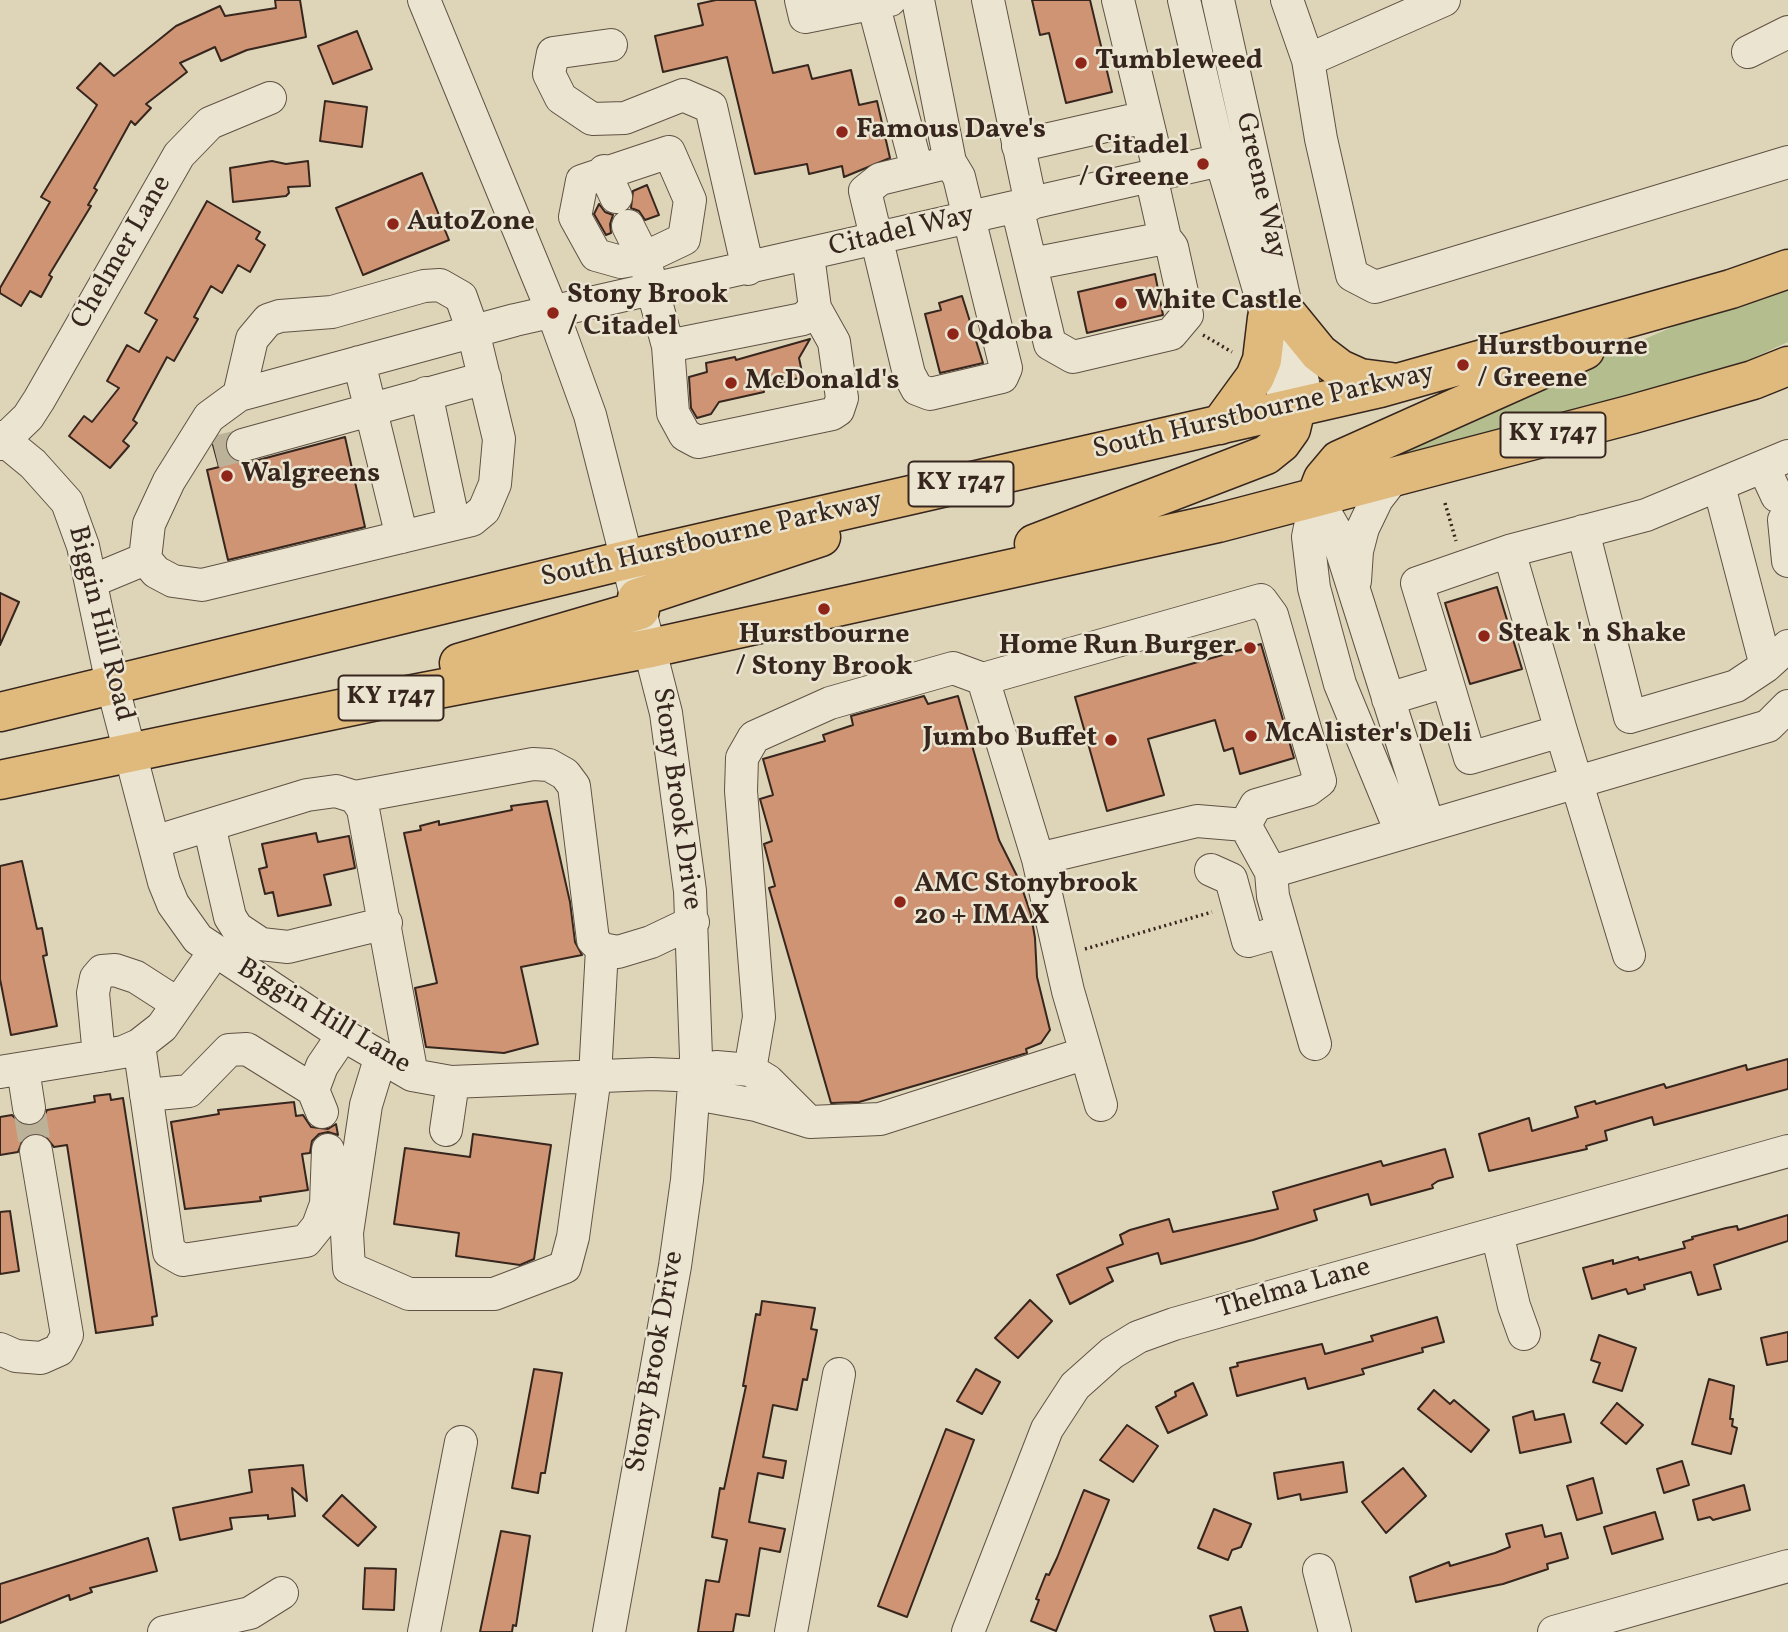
<!DOCTYPE html>
<style>
body{margin:0}
canvas{display:block;background:#ded5b8}
</style>
<canvas width="1788" height="1632"></canvas>
<script>
const ctx = document.querySelector('canvas').getContext('2d');
ctx.lineJoin = 'round';
function fill(path, color) { ctx.fillStyle = color; ctx.fill(path, 'evenodd'); }
const poly = rows => new Path2D(rows.map(r => 'M' + r).join(''));
function strokePath(path, color, width, dash) { ctx.strokeStyle = color; ctx.lineWidth = width; ctx.lineCap = dash ? 'butt' : 'round'; ctx.setLineDash(dash || []); ctx.stroke(path); }
function write(font, color, halo, rows, align = 'center') {
  ctx.font = font + ' Vollkorn,serif'; ctx.lineWidth = 5; ctx.setLineDash([]); ctx.textBaseline = 'middle'; ctx.strokeStyle = halo; ctx.fillStyle = color; for (const [text, x, y, turn = 0] of rows) {
    ctx.save(); ctx.translate(x, y); ctx.rotate((+turn || 0) * Math.PI / 180); ctx.textAlign = isNaN(turn) ? turn : align; if (halo) ctx.strokeText(text, 0, 0); ctx.fillText(text, 0, 0); ctx.restore();
  }
}
fill(poly([
 [1788,286,1788,342,1692,386,1422,462,1372,455,1729,303]
]), '#b4bd8d');
const building = poly([
 [275,0,300,0,306,37,247,50,221,61,215,47,180,63,187,72,146,104,151,108,135,125,131,121,94,188,97,190,88,205,91,206,49,275,52,277,41,297,30,291,21,306,0,293,0,288,50,202,41,197,97,105,77,88,100,63,114,76,176,26,220,6,225,16,276,8,275,0],
 [716,0,755,0,773,73,808,65,812,79,851,70,859,105,877,101,890,158,844,177,842,166,809,174,807,164,755,174,727,57,663,72,655,36,703,25,698,4,716,0],
 [1032,0,1090,0,1112,92,1066,103,1049,33,1040,35,1032,0],
 [357,31,372,69,333,84,318,46,357,31],
 [325,101,367,107,362,147,320,141,325,101],
 [272,161,286,164,308,161,310,186,288,187,289,193,286,196,233,202,230,168,272,161],
 [422,173,449,240,363,275,336,208,422,173],
 [647,185,659,215,645,220,639,211,631,208,633,191,647,185],
 [207,201,260,232,256,239,265,245,250,272,238,265,222,293,211,286,194,317,198,319,174,361,167,357,133,420,137,423,123,441,129,446,110,468,69,436,84,416,92,422,119,388,107,381,127,345,139,352,157,320,145,313,207,201],
 [599,204,605,212,613,215,610,224,611,233,606,235,594,214,599,204],
 [1155,274,1163,315,1087,333,1078,292,1155,274],
 [962,296,983,363,940,373,925,314,941,310,939,303,962,296],
 [810,339,799,358,803,377,763,387,764,392,719,402,711,414,697,418,691,408,689,377,707,372,706,363,735,357,736,360,810,339],
 [345,437,365,527,228,560,207,470,219,467,213,445,216,440,227,438,225,449,230,458,247,463,345,437],
 [1497,587,1522,669,1470,684,1445,603,1497,587],
 [0,593,19,602,0,645,0,593],
 [1261,644,1294,758,1240,774,1233,748,1224,751,1215,720,1148,739,1164,795,1107,811,1075,697,1261,644],
 [924,696,928,704,958,696,999,840,1020,882,1031,915,1035,938,1037,977,1050,1030,1041,1043,1026,1049,1027,1053,859,1102,831,1103,769,888,775,886,764,844,772,841,760,799,773,795,763,759,825,741,823,735,853,725,851,716,924,696],
 [547,801,570,902,575,942,582,955,521,967,538,1044,504,1053,426,1047,415,988,437,983,404,833,421,830,420,826,439,821,439,825,512,810,511,806,547,801],
 [316,833,318,842,349,836,355,868,324,875,331,905,278,916,273,892,265,894,259,869,267,867,262,844,316,833],
 [22,861,37,929,42,928,47,955,43,956,57,1026,11,1035,0,979,0,866,22,861],
 [1788,1059,1788,1089,1654,1125,1652,1117,1605,1131,1607,1140,1586,1146,1587,1149,1489,1171,1479,1134,1529,1118,1532,1131,1578,1117,1575,1107,1595,1101,1596,1104,1664,1084,1666,1088,1746,1065,1747,1070,1788,1059],
 [110,1094,111,1100,123,1098,157,1316,152,1317,153,1325,96,1333,67,1145,54,1147,43,1134,34,1133,24,1137,18,1152,0,1155,0,1117,12,1115,22,1125,32,1126,41,1122,47,1110,95,1102,94,1096,110,1094],
 [294,1102,296,1116,303,1115,311,1127,328,1129,336,1124,338,1135,328,1132,319,1134,312,1141,310,1153,302,1154,308,1190,260,1197,261,1201,185,1209,171,1122,219,1114,218,1110,294,1102],
 [473,1134,551,1145,534,1259,520,1265,456,1256,459,1233,394,1224,405,1148,470,1157,473,1134],
 [1445,1149,1453,1177,1438,1181,1432,1185,1433,1188,1371,1205,1368,1194,1314,1210,1317,1220,1253,1240,1161,1264,1158,1253,1107,1268,1113,1281,1070,1304,1057,1275,1123,1244,1120,1235,1130,1230,1169,1219,1173,1232,1278,1209,1273,1192,1381,1161,1383,1166,1445,1149],
 [10,1211,19,1271,0,1274,0,1212,10,1211],
 [1788,1215,1788,1241,1714,1265,1721,1289,1698,1295,1691,1272,1644,1285,1645,1289,1628,1294,1626,1289,1592,1299,1583,1268,1613,1260,1613,1264,1638,1257,1639,1260,1685,1248,1683,1242,1693,1239,1692,1237,1726,1228,1737,1226,1738,1230,1788,1215],
 [1030,1300,1052,1321,1018,1358,995,1338,1030,1300],
 [762,1301,815,1308,811,1329,817,1330,807,1380,803,1379,797,1410,773,1405,763,1457,786,1461,783,1478,758,1473,749,1522,785,1529,780,1552,760,1548,749,1616,736,1614,733,1632,698,1632,706,1580,719,1582,727,1540,712,1537,720,1488,724,1489,746,1386,743,1386,756,1314,760,1315,762,1301],
 [1437,1317,1444,1342,1422,1348,1423,1352,1362,1369,1364,1374,1308,1389,1305,1378,1237,1396,1230,1368,1238,1366,1237,1363,1322,1344,1325,1354,1373,1341,1371,1336,1437,1317],
 [1788,1332,1788,1361,1767,1365,1761,1338,1788,1332],
 [1599,1335,1636,1348,1622,1391,1593,1382,1600,1363,1591,1360,1599,1335],
 [534,1369,562,1373,545,1473,541,1473,538,1493,512,1488,534,1369],
 [976,1369,1000,1382,982,1414,957,1401,976,1369],
 [1709,1379,1734,1386,1730,1419,1733,1419,1732,1426,1737,1428,1731,1454,1692,1444,1709,1379],
 [1193,1383,1207,1415,1168,1433,1156,1407,1176,1396,1175,1392,1193,1383],
 [1434,1390,1450,1404,1454,1400,1489,1430,1471,1452,1418,1409,1434,1390],
 [1617,1403,1643,1425,1626,1444,1601,1423,1617,1403],
 [1533,1411,1535,1420,1564,1414,1571,1442,1520,1453,1513,1417,1533,1411],
 [1127,1425,1158,1446,1133,1482,1100,1460,1127,1425],
 [946,1429,974,1440,907,1617,878,1606,946,1429],
 [1682,1461,1689,1485,1664,1493,1657,1469,1682,1461],
 [1343,1462,1347,1492,1301,1500,1300,1494,1278,1499,1274,1473,1343,1462],
 [303,1465,307,1501,292,1488,295,1516,268,1519,268,1515,230,1518,232,1529,180,1540,173,1508,252,1492,249,1470,303,1465],
 [1403,1468,1426,1496,1386,1533,1362,1502,1403,1468],
 [1593,1478,1602,1513,1577,1520,1567,1486,1593,1478],
 [1744,1485,1750,1510,1713,1520,1710,1517,1698,1520,1693,1500,1744,1485],
 [1084,1490,1109,1500,1056,1631,1031,1621,1039,1600,1036,1599,1046,1574,1049,1575,1057,1558,1084,1490],
 [342,1495,376,1527,358,1546,323,1516,342,1495],
 [1214,1509,1251,1524,1241,1547,1232,1550,1228,1560,1198,1548,1214,1509],
 [1655,1512,1663,1539,1612,1554,1604,1527,1655,1512],
 [1542,1525,1545,1537,1561,1533,1568,1558,1547,1564,1548,1569,1503,1584,1416,1602,1410,1577,1449,1562,1450,1566,1495,1553,1510,1547,1506,1534,1542,1525],
 [501,1531,530,1536,516,1626,513,1625,512,1632,480,1632,501,1531],
 [148,1538,157,1571,90,1588,92,1592,70,1600,69,1595,0,1623,0,1584,148,1538],
 [365,1568,396,1569,394,1610,363,1609,365,1568],
 [1241,1607,1248,1632,1215,1632,1210,1616,1241,1607]
]);
fill(building, '#cf9474');
strokePath(building, '#36261e', 2);
strokePath(poly([
 [215,452,243,445],
 [29,1108,36,1151]
]), '#bcb299', 32, [32, 16]);
const minor = poly([
 [424,0,553,313,590,415,666,713,690,891,696,1057,687,1180,675,1266,609,1632],
 [801,0,805,17,890,0],
 [918,0,950,162],
 [988,0,1031,204],
 [1118,0,1160,174],
 [1184,0,1221,160,1271,331,1283,394,1296,408,1304,387,1218,0],
 [1287,0,1308,60,1444,0],
 [873,3,917,169],
 [611,45,553,53,549,74,561,98,592,119,625,118,683,95,711,107,748,269],
 [1748,52,1788,32],
 [1308,60,1321,139,1352,275,1375,287,1788,162],
 [1018,146,1146,117],
 [669,152,690,200,684,239,644,258,621,262,596,255,575,217,582,181,669,152],
 [950,162,959,177,1006,368,1002,377,930,394,917,389,909,374,865,191,880,179,950,162],
 [604,171,616,197],
 [1151,176,1165,238],
 [1017,207,1050,344,1073,357,1171,334,1187,315,1172,247,1165,238,1032,264],
 [628,226,644,258,668,346,673,413,685,435,698,442,832,414,838,410,842,398,834,342,815,308,808,255],
 [668,346,803,319,815,308],
 [359,362,402,537],
 [426,393,454,524],
 [0,437,33,464,67,502,83,546,112,684,164,882,173,904,198,939,343,1035,412,1075,451,1082,652,1074,701,1076,716,1067,750,1070,768,1081,804,1117],
 [0,444,28,417,39,400,179,155,210,123,270,98],
 [243,445,485,378],
 [1764,468,1777,496],
 [1719,486,1766,666],
 [1316,497,1308,537,1314,588,1340,684,1401,832],
 [1316,497,1335,530,1428,824],
 [1784,520,1788,561],
 [1583,531,1630,717,1736,686,1766,666,1788,646],
 [145,559,156,572,173,581,202,585,472,520,484,510,495,484,499,439,473,331,461,297,440,285,424,286,332,312,280,316,268,320,252,339,239,395],
 [92,581,145,559,149,524,169,481,209,417,239,395,515,320,1252,153],
 [1355,581,1357,551,1363,528,1377,499,1394,477],
 [983,679,1038,859],
 [1447,681,1417,583,1509,551],
 [1388,699,1447,681,1470,758,1561,731,1629,955],
 [1561,731,1509,551,1646,515,1788,456],
 [355,797,533,764,549,765,565,774,574,786,593,940,602,949,618,952,651,942,693,922],
 [209,825,230,917,237,928,261,944,288,947,386,923],
 [154,842,307,795,336,791,355,797,363,809,412,1075],
 [1211,870,1231,879,1248,941,1283,931],
 [1271,872,1273,896,1315,1044],
 [139,1045,169,1252,183,1260,306,1241,318,1226,326,1204,328,1150],
 [1086,1053,1101,1105],
 [99,1056,93,993,96,978,102,971,115,970,136,977,178,1004],
 [380,1059,366,1105,347,1233,349,1268,409,1294,494,1294,565,1267,573,1237,595,1076,602,949],
 [23,1069,29,1108],
 [750,1070,759,1017,741,791,742,758,754,737,830,703,953,668,983,679,1261,600,1272,615,1320,781,1308,790,1256,805,1245,825],
 [0,1072,123,1052,139,1045,162,1027,215,951],
 [701,1076,712,1097,756,1105,810,1122,880,1119,1086,1053,1068,991,1038,859,1197,821,1245,825,1271,872,1768,726,1788,706],
 [313,1090,322,1066,343,1035],
 [146,1095,189,1091,229,1050,247,1049,313,1090,322,1112],
 [446,1130,453,1082],
 [1497,1233,1514,1306,1524,1334],
 [0,1349,16,1356,41,1358,59,1350,67,1335,36,1151],
 [1319,1570,1335,1632],
 [164,1632,250,1613,282,1593],
 [424,1632,461,1442],
 [791,1632,839,1374],
 [968,1632,1047,1429,1075,1386,1112,1353,1138,1337,1174,1324,1788,1151],
 [1554,1632,1788,1566]
]);
const major = poly([
 [1288,315,1319,353,1340,369,1360,378,1391,382],
 [1220,425,1255,377,1262,360,1267,318],
 [1316,497,1323,479,1339,460,1585,350],
 [1034,544,1266,455,1281,443,1291,429,1296,408],
 [637,598,821,537],
 [459,663,640,610],
 [0,712,626,560,1380,388,1731,289,1788,269],
 [0,780,387,699,651,648,1218,523,1633,414,1753,380,1788,366]
]);
strokePath(minor, '#605244', 34);
strokePath(major, '#36261e', 41);
strokePath(poly([
 [1203,335,1232,352],
 [1445,503,1456,541],
 [1085,949,1212,912]
]), '#36261e', 3.5, [2, 3.5]);
strokePath(minor, '#eae4d1', 32);
strokePath(major, '#dfba7c', 38);
for (const [x, y, r, color] of [
 [1081,63,7,"#8f2418"],
 [842,132,7,"#8f2418"],
 [1203,164,7,"#8f2418"],
 [393,224,7,"#8f2418"],
 [1121,303,7,"#8f2418"],
 [553,313,7,"#8f2418"],
 [953,334,7,"#8f2418"],
 [1463,365,7,"#8f2418"],
 [731,383,7,"#8f2418"],
 [227,476,7,"#8f2418"],
 [824,609,7,"#8f2418"],
 [1484,636,7,"#8f2418"],
 [1250,648,7,"#8f2418"],
 [1251,736,7,"#8f2418"],
 [1111,740,7,"#8f2418"],
 [900,902,7,"#8f2418"]
]) { const dot = new Path2D(); dot.arc(x, y, r, 0, 2 * Math.PI); ctx.fillStyle = color; ctx.fill(dot); strokePath(dot, '#eae4d1', 2.5); }
for (const [x, y, w] of [
 [1553,435,105],
 [961,484,105],
 [391,698,105]
]) { const box = new Path2D(); box.roundRect(x - w / 2, y - 22.5, w, 45, 5); ctx.fillStyle = '#eae4d1'; ctx.fill(box); strokePath(box, '#36261e', 2); }
write('bold 26px', '#36261e', null, [
 ["KY 1747",1553,435],
 ["KY 1747",961,484],
 ["KY 1747",391,698]
]);
write('bold 28px', '#36261e', '#eae4d1', [
 ["Tumbleweed",1095,63],
 ["Famous Dave's",856,132],
 ["Citadel",1189,148,"right"],
 ["/ Greene",1189,180,"right"],
 ["AutoZone",407,224],
 ["Stony Brook",567,297],
 ["/ Citadel",567,329],
 ["White Castle",1135,303],
 ["Qdoba",967,334],
 ["Hurstbourne",1477,349],
 ["/ Greene",1477,381],
 ["McDonald's",745,383],
 ["Walgreens",241,476],
 ["Steak 'n Shake",1498,636],
 ["Hurstbourne",824,637,"center"],
 ["/ Stony Brook",824,669,"center"],
 ["Home Run Burger",1236,648,"right"],
 ["McAlister's Deli",1265,736],
 ["Jumbo Buffet",1097,740,"right"],
 ["AMC Stonybrook",914,886],
 ["20 + IMAX",914,918]
], 'left');
write('28px', '#36261e', '#eae4d1', [
 ["Greene Way",1259,186,77],
 ["Citadel Way",902,233,-13],
 ["Chelmer Lane",123,253,-60],
 ["South Hurstbourne Parkway",1264,413,-13],
 ["South Hurstbourne Parkway",712,541,-13],
 ["Biggin Hill Road",99,624,76],
 ["Stony Brook Drive",675,799,82],
 ["Biggin Hill Lane",323,1018,31],
 ["Thelma Lane",1294,1290,-16],
 ["Stony Brook Drive",657,1362,-80]
]);
</script>
